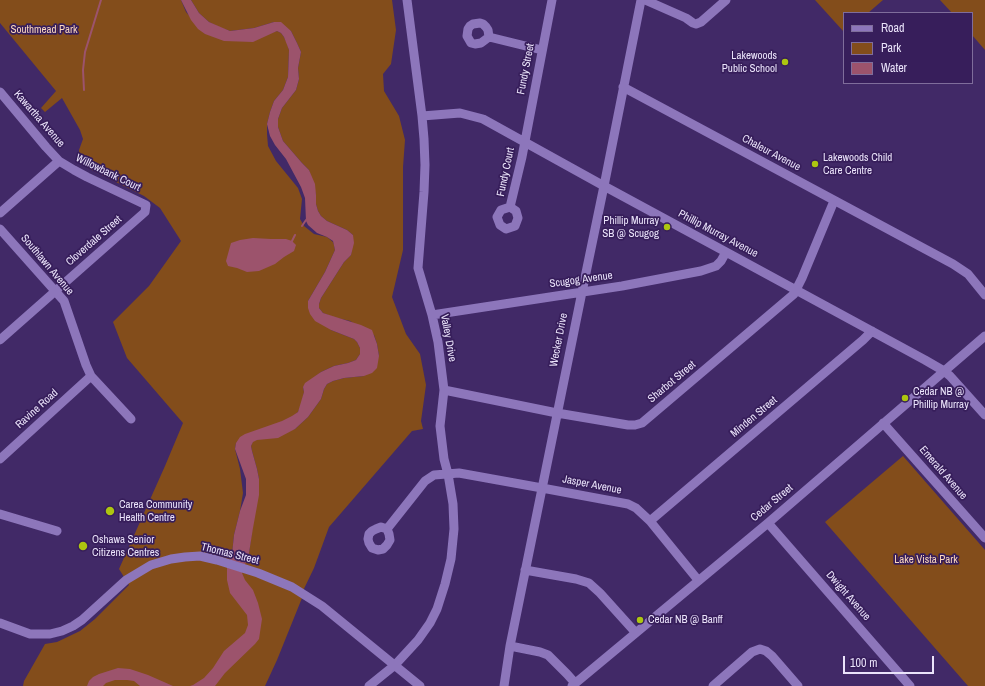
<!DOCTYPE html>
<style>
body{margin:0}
#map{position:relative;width:985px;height:686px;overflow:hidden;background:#412967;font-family:"Archivo Narrow",sans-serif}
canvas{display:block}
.legend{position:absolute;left:843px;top:12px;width:130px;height:72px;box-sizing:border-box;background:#371e5b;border:1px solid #7f6d9b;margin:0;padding:5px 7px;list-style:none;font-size:12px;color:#eae3fa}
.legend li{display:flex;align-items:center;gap:8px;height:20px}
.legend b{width:20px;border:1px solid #7f6d9b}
.scale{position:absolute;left:843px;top:656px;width:91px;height:18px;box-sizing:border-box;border:2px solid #eae3fa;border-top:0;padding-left:5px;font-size:12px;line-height:14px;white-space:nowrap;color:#eae3fa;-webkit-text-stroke:3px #371e5b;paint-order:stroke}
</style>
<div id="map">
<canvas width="985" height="686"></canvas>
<ul class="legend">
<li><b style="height:5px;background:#8d76bb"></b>Road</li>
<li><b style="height:11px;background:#834d1b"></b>Park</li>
<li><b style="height:11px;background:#9c536c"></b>Water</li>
</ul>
<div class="scale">100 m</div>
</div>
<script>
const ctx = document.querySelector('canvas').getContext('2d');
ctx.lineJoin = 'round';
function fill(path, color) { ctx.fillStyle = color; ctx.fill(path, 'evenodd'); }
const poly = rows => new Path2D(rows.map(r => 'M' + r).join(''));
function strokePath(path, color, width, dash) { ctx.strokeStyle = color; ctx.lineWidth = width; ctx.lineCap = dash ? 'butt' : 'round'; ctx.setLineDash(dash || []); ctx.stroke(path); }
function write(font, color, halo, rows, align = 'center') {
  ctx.font = font + ' "Archivo Narrow",sans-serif'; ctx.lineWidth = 3.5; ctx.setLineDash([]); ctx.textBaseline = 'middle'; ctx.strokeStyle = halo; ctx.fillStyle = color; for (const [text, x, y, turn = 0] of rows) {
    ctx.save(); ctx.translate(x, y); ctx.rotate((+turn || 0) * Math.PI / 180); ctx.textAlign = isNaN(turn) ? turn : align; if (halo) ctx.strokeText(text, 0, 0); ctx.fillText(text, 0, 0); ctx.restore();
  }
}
fill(poly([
 [0,0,181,0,186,12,205,34,271,33,277,31,281,33,284,37,287,43,289,50,288,77,283,90,274,101,270,112,267,124,267,134,268,146,276,161,298,188,302,199,300,219,304,226,314,234,327,237,333,242,334,245,335,250,325,272,308,301,331,330,354,339,357,342,360,348,360,354,356,360,348,363,334,366,321,372,303,387,304,392,302,402,298,412,292,417,236,443,235,449,240,469,243,493,240,511,234,535,232,554,227,568,249,553,259,479,257,469,252,451,251,446,253,441,295,429,308,417,321,399,324,389,327,384,333,381,344,378,364,376,379,356,377,344,374,335,350,321,333,317,323,313,319,308,319,304,321,298,344,262,351,255,353,235,347,230,327,221,321,216,318,211,316,204,316,195,309,170,302,163,283,141,278,127,278,119,282,108,296,90,299,79,298,68,301,52,297,43,291,31,274,22,254,28,230,31,219,27,209,22,199,13,191,0,392,0,396,30,391,64,383,74,384,91,399,116,405,140,403,167,403,250,392,297,406,334,420,354,426,385,421,421,423,429,412,431,329,527,314,568,300,597,302,598,277,660,265,686,23,686,24,681,45,644,57,642,80,631,95,619,129,585,119,569,165,466,183,423,127,358,113,322,149,286,181,241,160,208,144,196,80,164,79,150,83,139,80,130,62,98,45,112,41,108,56,91,0,23],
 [815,0,883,0,868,13,844,13,844,32],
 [940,0,985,0,985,50,972,35,972,13,952,13],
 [903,456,985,550,985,686,968,686,825,522]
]), '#834d1b');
fill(poly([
 [181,0,191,0,199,13,209,22,230,31,254,28,274,22,281,22,291,31,297,43,301,52,298,68,299,79,296,90,282,108,278,119,278,127,283,141,302,163,309,170,315,184,316,195,316,204,318,211,321,216,327,221,347,230,353,235,354,243,351,255,344,262,321,298,319,304,319,308,323,313,361,325,372,330,377,344,379,356,377,368,372,373,364,376,344,378,333,381,327,384,324,389,321,399,308,417,295,429,278,438,257,440,253,442,251,446,252,451,257,469,259,479,259,495,253,528,249,553,242,573,245,580,253,590,258,603,262,619,259,639,255,644,225,673,215,686,190,686,193,685,204,678,213,668,224,651,245,633,248,625,247,615,230,593,227,580,227,568,232,554,234,535,240,511,246,495,246,479,235,449,236,443,240,437,245,434,282,421,292,416,298,412,304,392,303,387,305,383,321,372,334,366,348,363,356,360,360,354,360,348,357,342,354,339,331,330,315,321,310,314,308,308,308,301,325,272,335,250,333,241,327,237,317,233,308,225,306,221,305,198,301,187,286,159,275,145,270,136,267,124,270,112,274,101,283,90,288,77,289,50,284,37,281,33,277,31,253,42,224,41,205,34,198,29,191,20],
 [253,238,271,239,286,239,292,241,296,245,294,251,284,257,275,264,259,271,247,272,237,268,228,266,226,261,231,243,240,240],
 [118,668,130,669,148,675,173,686,140,686,134,681,127,680,115,680,106,683,103,686,87,686,89,681,93,677,99,674]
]), '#9c536c');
strokePath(poly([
 [84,90,83,70,85,52,101,0],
 [302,226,306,220],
 [292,241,295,235]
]), '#9c536c', 2);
strokePath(poly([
 [645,0,686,18,693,23,696,24,701,22,726,0],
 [489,37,481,43,475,44,471,43,467,36,468,29,470,26,473,24,480,23,483,24,486,27,488,30,489,37,542,50],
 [623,87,953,264,968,274,985,295],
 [0,92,46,147,59,161,74,170,87,177,146,205,145,212,0,340],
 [422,116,460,113,483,119,604,186,726,252,925,360,944,371,950,376,985,415],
 [510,207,516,211,518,218,515,226,506,229,500,225,497,217,501,210,510,207,522,157,552,0],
 [0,213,59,161],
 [0,229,64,301,86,365,91,376,131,419],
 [432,315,622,286,701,271,716,266,721,261,726,252],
 [444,390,557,413,628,425,635,425,642,423,794,294,802,278,834,201],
 [883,423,985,538],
 [0,459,91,376],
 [0,514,57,531],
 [650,521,863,340,872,331],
 [768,523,910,686],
 [387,529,389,534,390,540,387,545,383,549,378,550,372,548,369,543,368,539,369,534,372,531,376,529,381,527,387,529,425,481,434,475,459,473,542,488,628,504,636,508,650,521,698,580],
 [525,570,576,579,589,583,600,593,636,633],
 [0,623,30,634,50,634,62,631,73,626,82,620,126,580,151,565,171,559,185,557,200,556,217,560,258,573,292,587,322,606,420,686],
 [510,646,540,652,548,655,567,674,575,683],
 [369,686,395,665,418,640,430,623,437,609,445,584,451,559,454,529,453,504,448,474,444,459,440,426,444,390,438,342,432,315,418,268,424,192,425,165,424,139,422,116,407,0],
 [504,686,510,646,582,292,604,186,641,0],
 [572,686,768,523,985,336],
 [713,686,752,652,760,649,766,651,772,656,798,686]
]), '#8d76bb', 9);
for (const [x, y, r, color] of [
 [785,62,4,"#adc610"],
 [815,164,4,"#adc610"],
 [667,227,4,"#adc610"],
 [905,398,4,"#adc610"],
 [110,511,5,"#adc610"],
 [83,546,5,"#adc610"],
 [640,620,4,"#adc610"]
]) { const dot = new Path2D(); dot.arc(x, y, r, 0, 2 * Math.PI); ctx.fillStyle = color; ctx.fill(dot); strokePath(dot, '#371e5b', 1.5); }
write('11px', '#fbd8bd', '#371e5b', [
 ["Southmead Park",44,30],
 ["Lake Vista Park",926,560]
]);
write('11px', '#eae3fa', '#371e5b', [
 ["Lakewoods",777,56,"right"],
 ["Public School",777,69,"right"],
 ["Lakewoods Child",823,158],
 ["Care Centre",823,171],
 ["Phillip Murray",659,221,"right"],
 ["SB @ Scugog",659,234,"right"],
 ["Cedar NB @",913,392],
 ["Phillip Murray",913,405],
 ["Carea Community",119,505],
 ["Health Centre",119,518],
 ["Oshawa Senior",92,540],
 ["Citizens Centres",92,553],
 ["Cedar NB @ Banff",648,620]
], 'left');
write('11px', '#eae3fa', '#371e5b', [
 ["Fundy Street",526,69,-79],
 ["Kawartha Avenue",39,119,49],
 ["Chaleur Avenue",771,153,28],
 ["Fundy Court",506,172,-78],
 ["Willowbank Court",108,173,26],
 ["Phillip Murray Avenue",718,234,28],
 ["Cloverdale Street",94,241,-41],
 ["Southlawn Avenue",47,265,50],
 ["Scugog Avenue",581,280,-8],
 ["Valley Drive",448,338,80],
 ["Wecker Drive",559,340,-79],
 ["Sharbot Street",672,382,-40],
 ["Ravine Road",37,409,-42],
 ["Minden Street",754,417,-40],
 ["Emerald Avenue",943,473,49],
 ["Jasper Avenue",592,485,11],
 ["Cedar Street",772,503,-40],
 ["Thomas Street",230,554,14],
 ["Dwight Avenue",848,596,49]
]);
</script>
